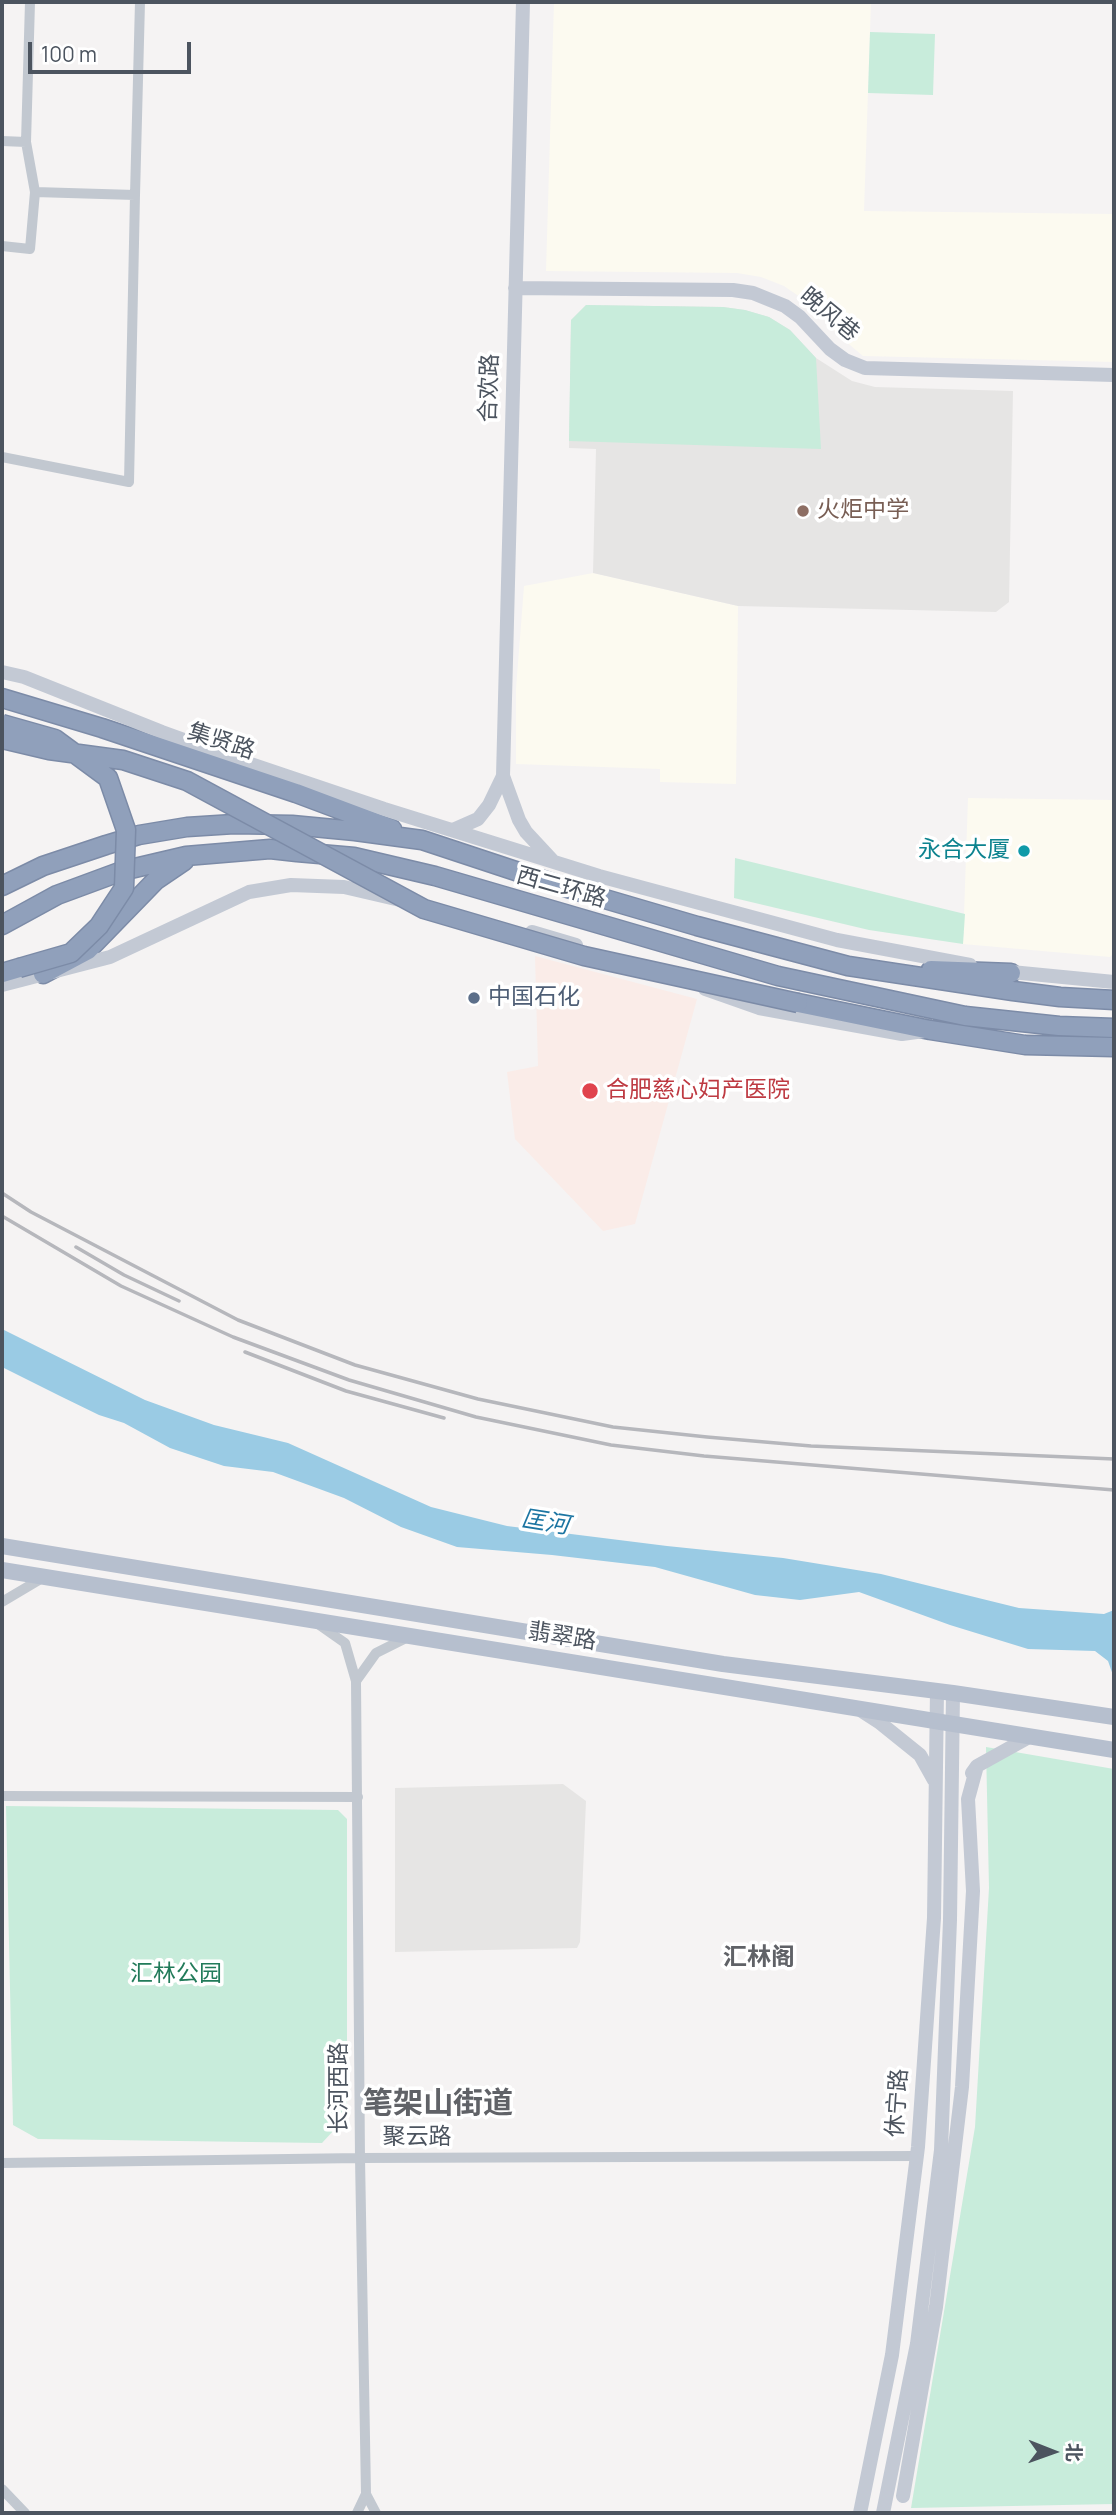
<!DOCTYPE html>
<meta charset="utf-8">
<style>
body{margin:0}
#map{position:relative;width:1116px;height:2515px;overflow:hidden;background:#f5f3f3;font-family:Manrope,"Noto Sans SC",sans-serif}
canvas{display:block}
.frame{position:absolute;inset:0;border:4px solid #4c545f;pointer-events:none}
.north{position:absolute;left:1018px;top:2417px;width:70px;height:70px;-webkit-text-stroke:5px #fff;paint-order:stroke;rotate:91deg;font-size:19px;font-weight:700;line-height:28px;text-align:center;color:#4c545f}
.north::after{content:'';display:block;margin:auto;width:24px;height:32px;background:#4c545f;clip-path:polygon(50% 0,100% 100%,50% 72%,0 100%)}
.scale{position:absolute;left:28px;top:42px;width:163px;height:32px;box-sizing:border-box;border:4px solid #4c545f;border-top:0;padding-left:9px;font-size:21px;line-height:24px;white-space:nowrap;color:#4c545f;-webkit-text-stroke:5px #fff;paint-order:stroke}
</style>
<div id="map">
<canvas width="1116" height="2515"></canvas>
<div class="frame"></div>
<div class="north">北</div>
<div class="scale">100 m</div>
</div>
<script>
const ctx = document.querySelector('canvas').getContext('2d');
ctx.lineJoin = 'round';
function fill(path, color) { ctx.fillStyle = color; ctx.fill(path, 'evenodd'); }
const poly = rows => new Path2D(rows.map(r => 'M' + r).join(''));
function strokePath(path, color, width, dash) { ctx.strokeStyle = color; ctx.lineWidth = width; ctx.lineCap = dash ? 'butt' : 'round'; ctx.setLineDash(dash || []); ctx.stroke(path); }
function write(font, color, halo, rows, align = 'center') {
  ctx.font = font + ' Manrope,"Noto Sans SC",sans-serif'; ctx.lineWidth = 7; ctx.setLineDash([]); ctx.textBaseline = 'middle'; ctx.strokeStyle = halo; ctx.fillStyle = color; for (const [text, x, y, turn = 0] of rows) {
    ctx.save(); ctx.translate(x, y); ctx.rotate((+turn || 0) * Math.PI / 180); ctx.textAlign = isNaN(turn) ? turn : align; if (halo) ctx.strokeText(text, 0, 0); ctx.fillText(text, 0, 0); ctx.restore();
  }
}
fill(poly([
 [554,2,871,2,864,211,1114,214,1114,362,863,356,838,335,816,308,784,286,761,277,737,273,546,271],
 [593,573,738,606,736,784,660,782,660,769,516,764,516,689,524,586],
 [968,798,1114,800,1114,953,1110,957,963,944]
]), '#fcfaf0');
fill(poly([
 [586,305,723,307,745,310,769,317,790,330,816,358,852,381,875,387,1013,391,1009,602,996,612,738,606,593,573,596,449,569,448,571,320],
 [563,1784,586,1801,580,1942,577,1948,395,1952,395,1788]
]), '#e6e5e4');
fill(poly([
 [535,956,697,999,635,1224,603,1231,515,1139,507,1072,538,1066]
]), '#faece8');
fill(poly([
 [870,32,935,34,933,95,868,93],
 [586,305,723,307,745,310,769,317,790,330,816,358,821,449,569,441,571,320],
 [735,858,965,914,963,944,869,930,734,898],
 [986,1747,1114,1769,1114,2504,911,2508,975,2127,989,1888],
 [6,1806,338,1810,347,1819,347,2116,322,2143,38,2139,13,2125]
]), '#c8ecdb');
fill(poly([
 [2,1329,145,1400,214,1425,288,1443,431,1507,507,1526,667,1546,783,1558,881,1574,1019,1608,1104,1614,1114,1610,1114,1678,1108,1661,1095,1651,1028,1649,950,1625,859,1592,800,1600,755,1595,655,1567,552,1555,457,1547,401,1527,344,1498,273,1472,224,1466,170,1448,124,1423,99,1415,60,1396,2,1367]
]), '#9acbe4');
const highway = poly([
 [2,698,102,728,296,793,392,829],
 [2,886,43,866,106,845,139,835,187,827,234,824,292,825,355,831,422,840,564,887,697,926,848,966,1013,991,1060,997,1114,1000],
 [2,925,57,895,122,871,186,856,270,849,297,852,354,857,435,876,778,976,965,1016,1059,1026,1114,1028],
 [931,970,1011,973],
 [2,973,19,968],
 [43,974,88,950,156,880,184,861],
 [798,1003,930,1030,1025,1045,1114,1047]
]);
strokePath(highway, '#7c8ba7', 21);
strokePath(poly([
 [2,141,26,142,35,192],
 [26,142,30,2],
 [2,246,30,249,35,192,135,195,140,2],
 [2,457,129,482,135,195],
 [2,1602,44,1577],
 [318,1624,345,1643,356,1681,376,1653,408,1637],
 [356,1681,360,2158,366,2494],
 [2,1796,358,1797],
 [2,2163,360,2158,917,2156],
 [2,2489,25,2513],
 [357,2513,366,2494,376,2513]
]), '#c2c8d0', 10);
strokePath(poly([
 [523,2,503,776,519,820,526,832,552,860],
 [515,288,733,290,753,293,785,306,800,317,830,349,845,360,865,368,1114,375],
 [2,672,24,677,162,732,245,762,384,809,599,876,837,940,970,965],
 [453,830,478,819,489,805,503,776],
 [532,932,576,945],
 [1001,971,1114,982],
 [2,985,110,957,249,892,291,885,344,887,400,900],
 [705,989,759,1008,902,1034,924,1031],
 [862,1711,879,1722,920,1755,934,1780],
 [972,1773,977,1766,1031,1736],
 [903,2496,936,2307,962,2087,973,1891,968,1799,977,1766],
 [860,2513,892,2355,918,2147,934,1918,937,1691],
 [883,2513,917,2344,941,2150,950,1920,953,1693]
]), '#c3c9d4', 14);
strokePath(poly([
 [2,1546,723,1664,953,1693,1114,1717],
 [2,1570,1114,1750]
]), '#b6bfce', 16);
strokePath(highway, '#90a0bb', 18);
strokePath(poly([
 [2,1193,31,1212,238,1320,355,1365,478,1399,613,1427,707,1437,811,1446,1114,1459],
 [2,1216,121,1286,233,1337,349,1380,476,1417,611,1445,704,1456,1114,1490],
 [76,1247,124,1275,179,1301],
 [245,1352,346,1391,444,1418]
]), '#b6b7bc', 3.5);
const highwayBridge = poly([
 [2,724,55,739,108,778,126,830,124,888,99,926,71,953,19,968],
 [2,739,49,750,123,760,187,781,424,909,584,956,798,1003]
]);
strokePath(highwayBridge, '#7c8ba7', 21, []);
strokePath(highwayBridge, '#90a0bb', 18);
for (const [x, y, r, color] of [
 [803,511,7,"#8d6e63"],
 [1024,851,7,"#0f9aa8"],
 [474,998,7,"#5c6f8a"],
 [590,1091,9,"#e0444e"]
]) { const dot = new Path2D(); dot.arc(x, y, r, 0, 2 * Math.PI); ctx.fillStyle = color; ctx.fill(dot); strokePath(dot, '#fff', 2.5); }
write('23px', '#4c545f', '#fff', [
 ["晚风巷",829,315,40],
 ["合欢路",490,388,-88],
 ["集贤路",221,742,18],
 ["西二环路",561,888,16],
 ["翡翠路",562,1637,9],
 ["长河西路",340,2088,-90],
 ["休宁路",898,2103,-86],
 ["聚云路",417,2138]
]);
write('23px', '#785e54', '#fff', [
 ["火炬中学",817,511]
], 'left');
write('23px', '#0d838f', '#fff', [
 ["永合大厦",1010,851]
], 'right');
write('23px', '#4e5e75', '#fff', [
 ["中国石化",488,998]
], 'left');
write('23px', '#be3a42', '#fff', [
 ["合肥慈心妇产医院",606,1091]
], 'left');
write('23px', '#227b5a', '#fff', [
 ["汇林公园",176,1975]
]);
write('italic 24px', '#1c75a2', '#fff', [
 ["匡河",545,1523,9]
]);
write('bold 24px', '#606267', '#fff', [
 ["汇林阁",759,1958]
]);
write('bold 30px', '#606267', '#fff', [
 ["笔架山街道",438,2105]
]);
</script>
